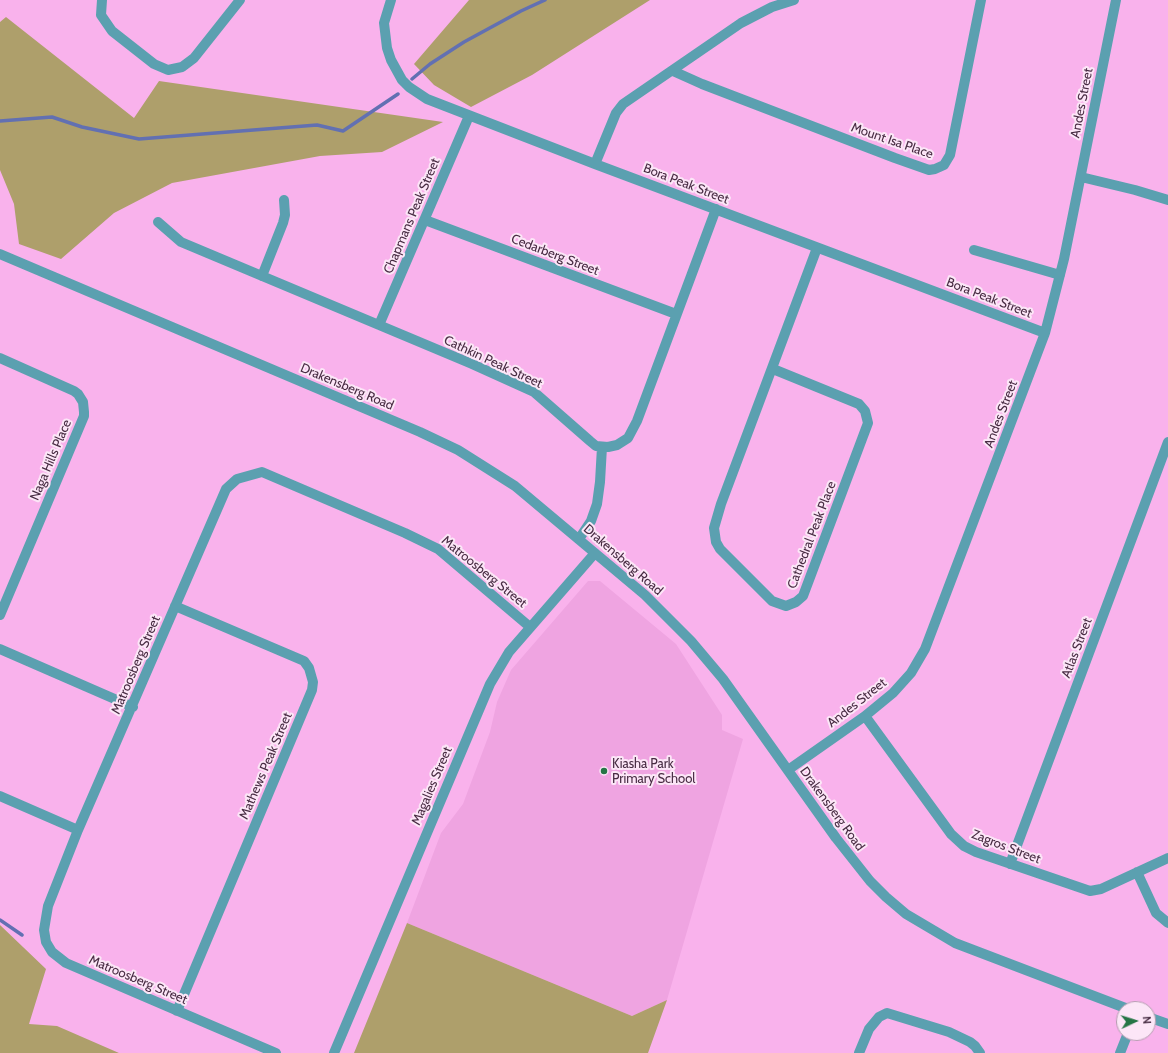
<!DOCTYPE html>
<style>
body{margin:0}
#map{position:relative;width:1168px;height:1053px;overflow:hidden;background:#f9b2ec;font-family:Cabin,sans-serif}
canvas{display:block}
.north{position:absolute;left:1116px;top:1001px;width:40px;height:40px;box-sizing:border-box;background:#fce6f7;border:1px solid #b49caf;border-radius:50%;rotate:86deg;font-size:11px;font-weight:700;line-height:16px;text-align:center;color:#482c43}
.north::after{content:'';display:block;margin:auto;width:14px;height:18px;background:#257545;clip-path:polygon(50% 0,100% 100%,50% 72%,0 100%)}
</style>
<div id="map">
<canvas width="1168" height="1053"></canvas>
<div class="north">N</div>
</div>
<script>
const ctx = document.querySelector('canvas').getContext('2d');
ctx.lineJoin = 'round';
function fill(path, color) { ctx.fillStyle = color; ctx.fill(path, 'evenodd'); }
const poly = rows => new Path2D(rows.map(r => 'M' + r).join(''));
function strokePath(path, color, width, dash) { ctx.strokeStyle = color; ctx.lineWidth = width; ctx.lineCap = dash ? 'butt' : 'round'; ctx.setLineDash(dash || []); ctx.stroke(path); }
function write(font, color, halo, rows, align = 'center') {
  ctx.font = font + ' Cabin,sans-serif'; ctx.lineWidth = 4; ctx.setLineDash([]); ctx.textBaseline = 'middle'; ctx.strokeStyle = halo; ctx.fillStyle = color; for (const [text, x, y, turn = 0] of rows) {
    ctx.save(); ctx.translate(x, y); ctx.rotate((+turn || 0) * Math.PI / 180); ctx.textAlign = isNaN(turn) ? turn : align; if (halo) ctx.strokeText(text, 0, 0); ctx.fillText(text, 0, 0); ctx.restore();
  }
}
fill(poly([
 [588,581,600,581,676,644,722,715,722,730,743,739,667,1000,632,1016,407,923,441,833,463,804,490,732,497,702,511,670]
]), '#efa4e1');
fill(poly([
 [469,0,650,0,532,75,471,107,434,85,414,64],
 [6,17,134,118,159,81,443,122,382,152,320,156,172,183,114,213,61,259,19,244,14,204,0,170,0,22],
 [407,923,632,1016,667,1000,648,1053,354,1053],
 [0,925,46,969,29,1024,57,1026,119,1053,0,1053]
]), '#ae9f6b');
strokePath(poly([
 [412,79,430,64,464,42,521,11,545,0],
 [0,121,52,117,82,127,139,139,317,125,343,131,398,94],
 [0,920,22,935]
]), '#6270b2', 3.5);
strokePath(poly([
 [102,0,101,15,112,31,154,64,168,70,182,67,194,58,240,0],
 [391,0,384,23,387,48,391,60,402,80,409,87,427,99,595,164,1045,333],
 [673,71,702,84,895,158,929,170,935,169,944,165,950,155,981,0],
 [595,164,616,113,623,104,741,23,772,7,794,0],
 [1081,177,1135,190,1168,200],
 [425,220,676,314],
 [158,222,181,242,472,364,534,392,590,441,596,446,608,447,617,445,628,438,637,421,716,209],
 [974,250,1060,275],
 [0,254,420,432,458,450,515,486,645,595,691,641,723,679,836,838,870,881,886,897,906,914,955,943,1128,1009],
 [262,276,283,223,285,215,284,200],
 [379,325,469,116],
 [0,358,74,391,78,394,83,402,84,412,84,416,0,615],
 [773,369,859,404,865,411,868,423,803,596,796,602,786,606,772,601,720,549,716,542,714,528,721,504,817,248],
 [579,539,591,521,597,504,600,482,602,447],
 [175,606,304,661,309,668,313,682,312,690,177,1011],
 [0,649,133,707],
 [865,716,951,834,964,846,976,852,1090,891,1101,889,1168,858],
 [788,770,865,716,893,693,911,673,925,649,1045,333,1064,259,1116,0],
 [0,796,78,830],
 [1010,864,1168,442],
 [1137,872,1156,913,1168,923],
 [1148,1017,1168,1024],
 [276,1053,66,963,52,952,46,942,44,930,48,906,78,830,226,489,237,479,262,472,405,533,438,549,530,627],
 [334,1053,490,684,509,652,595,553],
 [859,1053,869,1029,879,1017,887,1013,949,1032,970,1042,975,1046,980,1053],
 [1120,1053,1128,1033]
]), '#5ba0b0', 10);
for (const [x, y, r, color] of [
 [604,771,4,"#257545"]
]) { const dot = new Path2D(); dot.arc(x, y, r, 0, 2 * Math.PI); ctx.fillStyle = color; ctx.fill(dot); strokePath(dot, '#fce6f7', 1.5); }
write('13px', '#482c43', '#fce6f7', [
 ["Andes Street",1082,103,-79],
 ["Mount Isa Place",892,141,19],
 ["Bora Peak Street",686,184,21],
 ["Chapmans Peak Street",412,216,-67],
 ["Cedarberg Street",555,255,21],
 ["Bora Peak Street",989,298,21],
 ["Cathkin Peak Street",493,362,25],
 ["Drakensberg Road",347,387,23],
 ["Andes Street",1001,414,-69],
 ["Naga Hills Place",51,460,-67],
 ["Cathedral Peak Place",812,535,-69],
 ["Drakensberg Road",623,560,41],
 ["Matroosberg Street",484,572,39],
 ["Atlas Street",1077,648,-69],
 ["Matroosberg Street",136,665,-67],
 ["Andes Street",857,703,-38],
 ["Mathews Peak Street",266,766,-67],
 ["Magalies Street",432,786,-67],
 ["Drakensberg Road",832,809,54],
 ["Zagros Street",1006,847,21],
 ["Matroosberg Street",138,980,23]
]);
write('13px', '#482c43', '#fce6f7', [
 ["Kiasha Park",612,764],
 ["Primary School",612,779]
], 'left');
</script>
